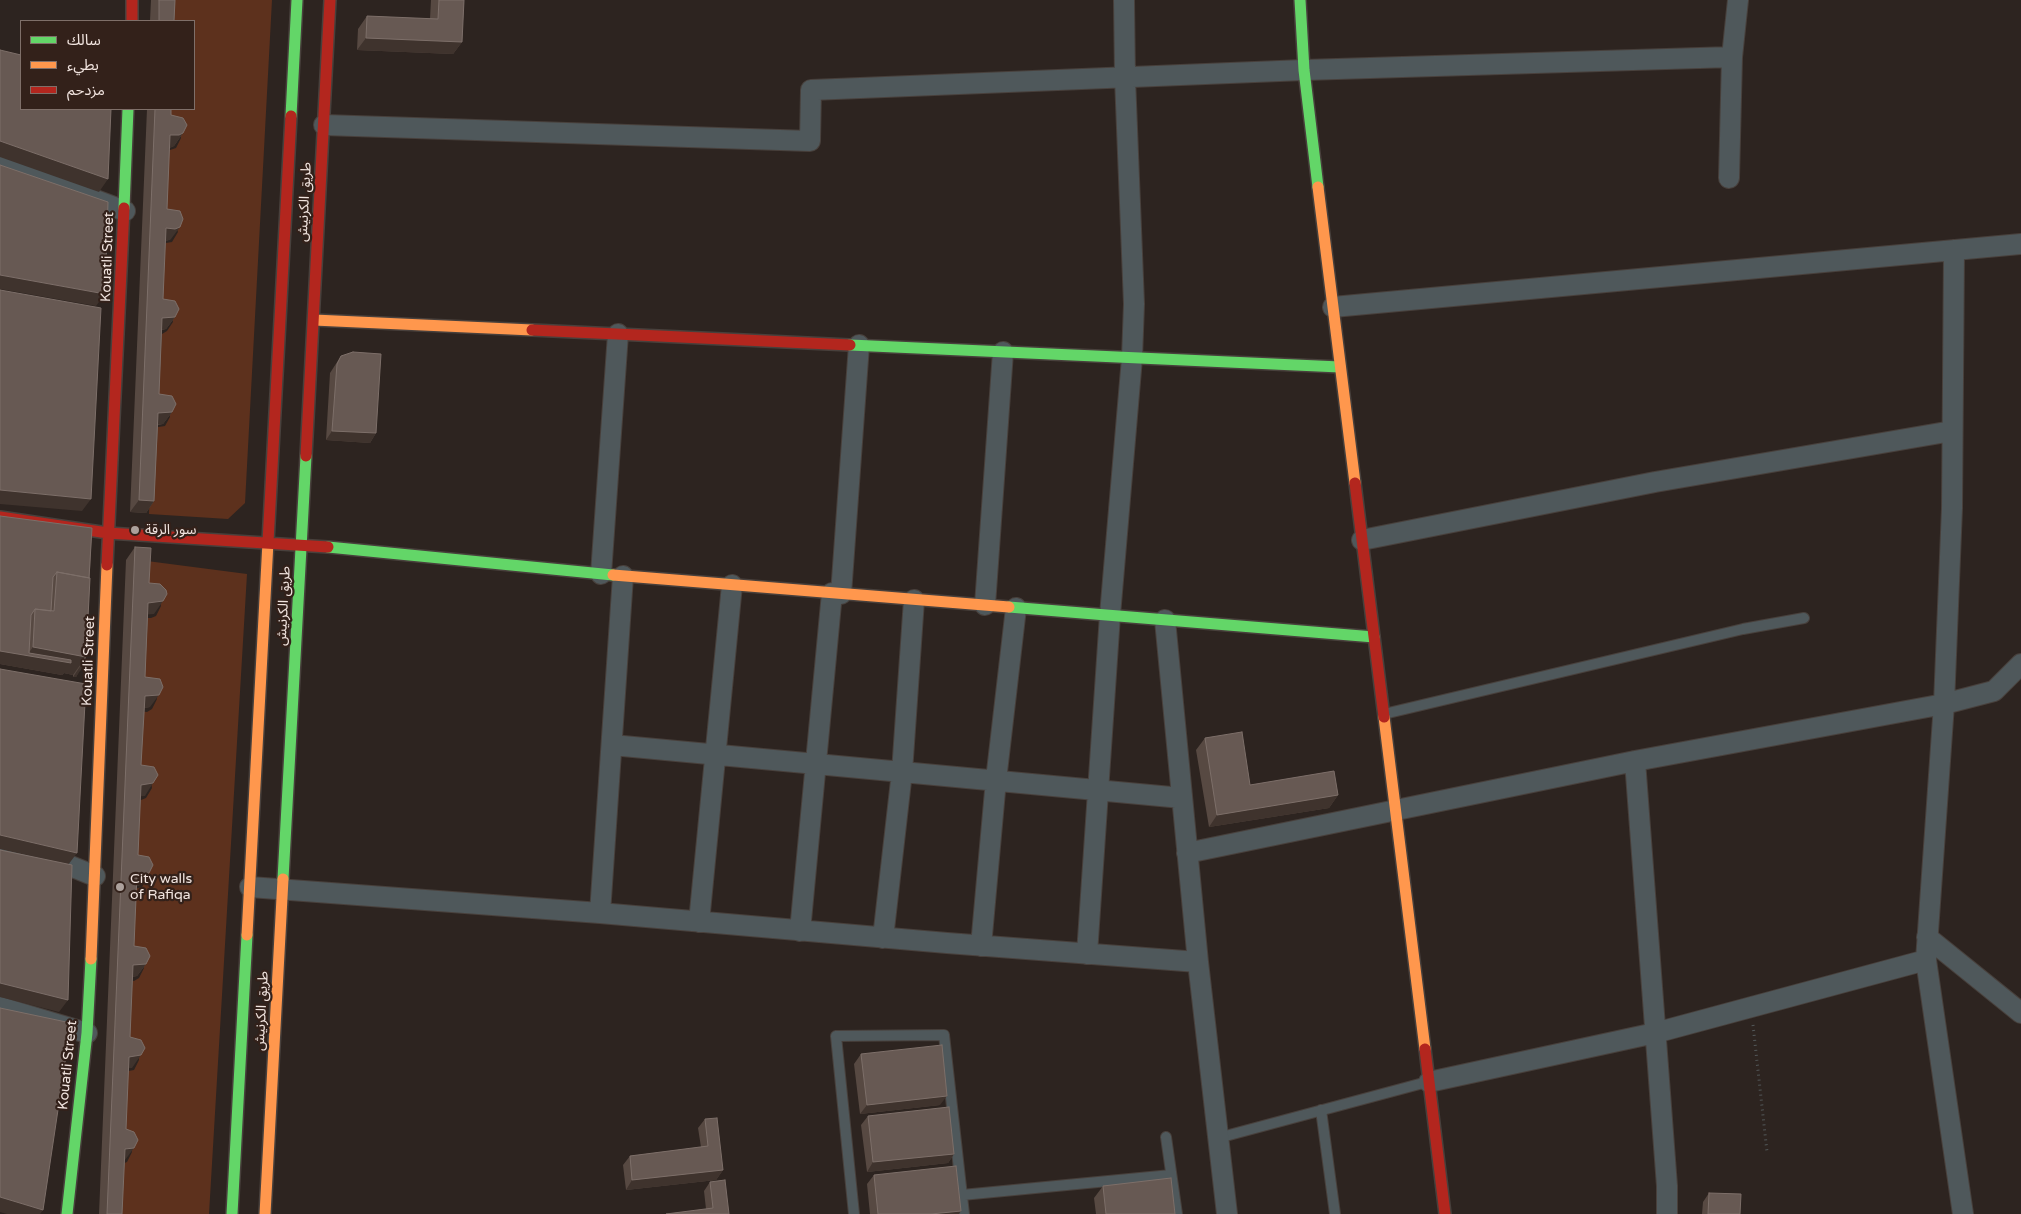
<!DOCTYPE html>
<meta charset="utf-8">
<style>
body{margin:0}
#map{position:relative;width:2021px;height:1214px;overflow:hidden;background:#2d2420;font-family:"Varela Round","Noto Sans Arabic",sans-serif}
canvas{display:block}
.legend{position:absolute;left:20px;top:20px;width:175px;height:90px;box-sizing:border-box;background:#33211a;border:1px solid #7f6f69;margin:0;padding:6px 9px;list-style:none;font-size:15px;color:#f1e4df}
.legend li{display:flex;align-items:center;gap:10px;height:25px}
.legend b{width:25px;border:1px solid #7f6f69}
</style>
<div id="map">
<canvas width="2021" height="1214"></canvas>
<ul class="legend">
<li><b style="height:6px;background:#63d668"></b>سالك</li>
<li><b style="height:6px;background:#ff974d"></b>بطيء</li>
<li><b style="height:6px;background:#b3261e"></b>مزدحم</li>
</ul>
</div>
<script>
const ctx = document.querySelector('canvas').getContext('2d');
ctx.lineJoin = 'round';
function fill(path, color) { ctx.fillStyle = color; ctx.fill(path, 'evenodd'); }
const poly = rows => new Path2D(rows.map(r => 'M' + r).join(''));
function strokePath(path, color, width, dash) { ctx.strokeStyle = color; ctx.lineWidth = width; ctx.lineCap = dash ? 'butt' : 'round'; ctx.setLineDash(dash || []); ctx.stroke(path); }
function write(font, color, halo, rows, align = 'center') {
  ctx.font = font + ' "Varela Round","Noto Sans Arabic",sans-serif'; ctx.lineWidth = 4.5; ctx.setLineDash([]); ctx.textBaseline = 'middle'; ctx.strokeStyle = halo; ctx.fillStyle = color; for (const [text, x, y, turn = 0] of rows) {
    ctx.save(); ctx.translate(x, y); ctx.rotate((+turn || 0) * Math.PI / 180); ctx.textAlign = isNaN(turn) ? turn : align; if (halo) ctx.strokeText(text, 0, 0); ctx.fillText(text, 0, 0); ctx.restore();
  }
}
fill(poly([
 [170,0,272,0,245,503,228,519,149,514,152,428,165,426,170,417,169,411,153,404,156,334,162,334,167,331,173,322,172,316,163,309,160,244,172,242,178,232,176,226,161,219,164,150,170,150,176,148,181,138,180,133,165,109,194,109,194,21,169,21],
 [147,561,247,574,209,1214,117,1214,122,1164,127,1162,132,1152,131,1147,123,1140,123,1072,134,1070,139,1060,138,1054,129,1047,127,980,134,981,139,978,144,968,143,963,128,955,131,890,142,887,147,878,146,872,138,865,134,800,141,800,146,798,152,788,151,782,136,775,138,711,147,712,152,709,157,699,156,694,139,686,142,618,151,618,156,616,161,606,160,601,143,593]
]), '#5d311d');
const lane = poly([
 [1384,714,1743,629,1804,618],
 [1321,1110,1335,1214],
 [1166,1137,1177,1214],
 [1218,1138,1427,1082],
 [962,1195,1171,1175],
 [854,1214,836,1036,944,1035,964,1214]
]);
const street = poly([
 [324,125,810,141,811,90,1304,70,1732,57],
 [0,164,125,211],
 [1729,178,1732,57,1738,0],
 [1954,250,1952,508,1944,704,1926,960,1963,1214],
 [1333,307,2021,244],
 [1362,540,1655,482,1952,431],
 [601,574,618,334],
 [841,594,859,345],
 [985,605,1003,352],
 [1165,620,1198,962,1227,1214],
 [612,745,1182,798],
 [1635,761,1667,1186,1667,1214],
 [0,852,68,865,95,876],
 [1187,853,1635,761,1944,704,1994,691,2021,664],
 [250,887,600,913,947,943,1198,962],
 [600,913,623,576],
 [699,922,732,585],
 [800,931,832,593],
 [1927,937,2021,1013],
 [883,938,902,772,914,600],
 [981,946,996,780,1016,608],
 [1087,954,1110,615,1132,358,1134,304,1125,78,1124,0],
 [0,1007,87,1033],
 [1429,1082,1655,1033,1926,960]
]);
const fast = poly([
 [1300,0,1304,70,1318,187],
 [291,116,297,0],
 [124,208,128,109],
 [850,345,1340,367],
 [328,547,613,575],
 [1009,607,1374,637],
 [283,879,306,456],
 [67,1214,87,1033,91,959],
 [232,1214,247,935]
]);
const slow = poly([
 [1318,187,1355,483],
 [314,320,532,330],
 [613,575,1009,607],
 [1384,717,1425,1049],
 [247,935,268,542],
 [91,959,107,565],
 [265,1214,283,879]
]);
const jam = poly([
 [132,0,132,21],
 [532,330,850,345],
 [306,456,330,0],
 [1355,483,1384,717],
 [0,517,108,533,328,547],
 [268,542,291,116],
 [107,565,124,208],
 [1425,1049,1445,1214]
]);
strokePath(lane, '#48403c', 12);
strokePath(street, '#48403c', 22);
strokePath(fast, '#48403c', 14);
strokePath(slow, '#48403c', 14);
strokePath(jam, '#48403c', 14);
strokePath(poly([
 [1753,1025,1767,1152]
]), '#525758', 3, [1, 4]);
strokePath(lane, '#4f585b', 10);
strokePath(street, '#4f585b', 20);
strokePath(fast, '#63d668', 11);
strokePath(slow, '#ff974d', 11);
strokePath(jam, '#b3261e', 11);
fill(poly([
 [151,0,175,0,174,21,150,21],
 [431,0,464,0,462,42,453,54,357,50,358,29,367,16,430,19],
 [147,109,171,109,171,115,183,133,174,146,169,148,167,209,171,239,165,241,163,299,175,317,166,329,162,330,159,394,172,412,163,424,158,425,154,501,146,513,130,512],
 [341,356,376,433,370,443,326,440,330,373],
 [0,516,92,528,86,657,76,677,73,677,73,675,64,673,62,675,0,664],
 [135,547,149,583,154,614,148,614,145,677,150,707,144,708,141,765,145,796,140,796,138,855,140,885,136,886,134,946,146,964,137,976,132,977,130,1037,132,1068,128,1068,126,1129,125,1160,124,1160,122,1214,99,1214,126,560],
 [1205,738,1250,785,1338,795,1329,808,1209,827,1196,750],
 [861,1054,940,1105,860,1114,854,1064],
 [868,1116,954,1154,948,1163,867,1172,861,1125],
 [705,1119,723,1170,716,1180,626,1190,623,1165,630,1156,701,1147,698,1128],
 [874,1175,959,1214,870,1214,867,1184],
 [710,1182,729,1214,706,1209,704,1191],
 [1103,1186,1175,1214,1096,1214,1094,1198],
 [1709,1193,1740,1214,1702,1214,1703,1202]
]), '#574942');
fill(poly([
 [366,38,462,42,453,54,357,50],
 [183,133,174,146,170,148,161,147,170,135],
 [0,141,108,179,99,192,0,157],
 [180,227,171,239,167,241,157,241,166,228],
 [0,275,105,294,96,306,0,289],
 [175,317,166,329,153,331,162,318],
 [172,412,163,424,149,425,158,413],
 [332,431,376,433,370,443,326,440],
 [0,490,91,499,82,511,0,504],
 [139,500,154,501,146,513,130,512],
 [163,601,154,614,140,615,148,603],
 [33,647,86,657,73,675,64,673,62,675,0,664,0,651,27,655],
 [81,665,84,665,76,677,73,677],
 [159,695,150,707,136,709,145,696],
 [153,783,145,796,132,797,141,785],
 [1338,795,1329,808,1209,827,1217,815],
 [0,835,77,853,68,865,0,849],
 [149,873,140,885,128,887,137,874],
 [146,964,137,976,124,978,133,965],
 [0,983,68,1000,59,1012,0,997],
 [141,1055,132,1068,120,1069,129,1057],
 [947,1096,940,1105,860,1114,867,1105],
 [134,1148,125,1160,116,1161,125,1149],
 [954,1154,948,1163,867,1172,873,1162],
 [723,1170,716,1180,626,1190,632,1180],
 [0,1197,43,1210,40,1214,7,1214,0,1212],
 [961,1211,959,1214,931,1214]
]), '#3f332d');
const building = poly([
 [159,0,175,0,174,21,159,21,159,0],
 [439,0,464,0,462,42,366,38,367,16,438,19,439,0],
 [0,50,21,55,21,109,111,109,108,179,0,141,0,50],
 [155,109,171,109,171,115,183,118,187,125,183,133,179,135,170,135,167,209,180,211,183,219,180,227,175,229,166,228,163,299,175,301,179,309,175,317,162,318,159,394,172,396,176,404,172,412,158,413,154,501,139,500,155,109],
 [0,165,108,202,105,294,0,275,0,165],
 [0,290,101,308,91,499,0,490,0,290],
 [353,352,381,354,376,433,332,431,337,364,341,356,353,352],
 [0,516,92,528,89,578,57,572,53,577,51,611,35,609,31,615,29,653,71,660,71,663,0,651,0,516],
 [135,547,151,548,149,583,160,584,166,590,167,594,163,601,148,603,145,677,160,679,163,687,159,695,145,696,141,765,154,767,158,775,153,783,141,785,138,855,149,857,153,865,149,873,137,874,134,946,146,948,150,956,146,964,133,965,130,1037,141,1040,145,1048,141,1055,129,1057,126,1129,134,1132,138,1140,134,1148,125,1149,122,1214,107,1214,135,547],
 [57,572,90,578,86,657,33,647,35,609,54,611,57,572],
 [85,658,84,665,81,665,82,662,85,658],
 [0,669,86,684,77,853,0,835,0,669],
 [1242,732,1250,785,1334,771,1338,795,1217,815,1205,738,1242,732],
 [0,850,72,865,68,1000,0,983,0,850],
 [0,1008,71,1023,43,1210,0,1197,0,1008],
 [942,1045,947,1096,867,1105,861,1054,942,1045],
 [949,1107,954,1154,873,1162,868,1116,949,1107],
 [717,1118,723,1170,632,1180,630,1156,708,1146,705,1119,717,1118],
 [956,1166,961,1211,931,1214,878,1214,874,1175,956,1166],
 [1171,1178,1175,1214,1106,1214,1103,1186,1171,1178],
 [725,1180,729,1214,666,1214,713,1208,710,1182,725,1180],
 [1709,1193,1741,1194,1740,1214,1708,1214,1709,1193]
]);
fill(building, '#675953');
strokePath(building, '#7d6f69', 1);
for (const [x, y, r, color] of [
 [135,530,5,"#aca19c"],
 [120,887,5,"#aca19c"]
]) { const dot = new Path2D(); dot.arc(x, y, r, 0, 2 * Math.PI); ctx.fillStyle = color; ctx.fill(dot); strokePath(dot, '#33211a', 2); }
write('14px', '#f1e4df', '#33211a', [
 ["طريق الكرنيش",305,202,-87],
 ["Kouatli Street",108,257,-88],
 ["طريق الكرنيش",284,606,-87],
 ["Kouatli Street",89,661,-88],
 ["طريق الكرنيش",262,1011,-87],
 ["Kouatli Street",68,1065,-84]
]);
write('14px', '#f1e4df', '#33211a', [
 ["سور الرقة",145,530],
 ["City walls",130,879],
 ["of Rafiqa",130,895]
], 'left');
</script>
